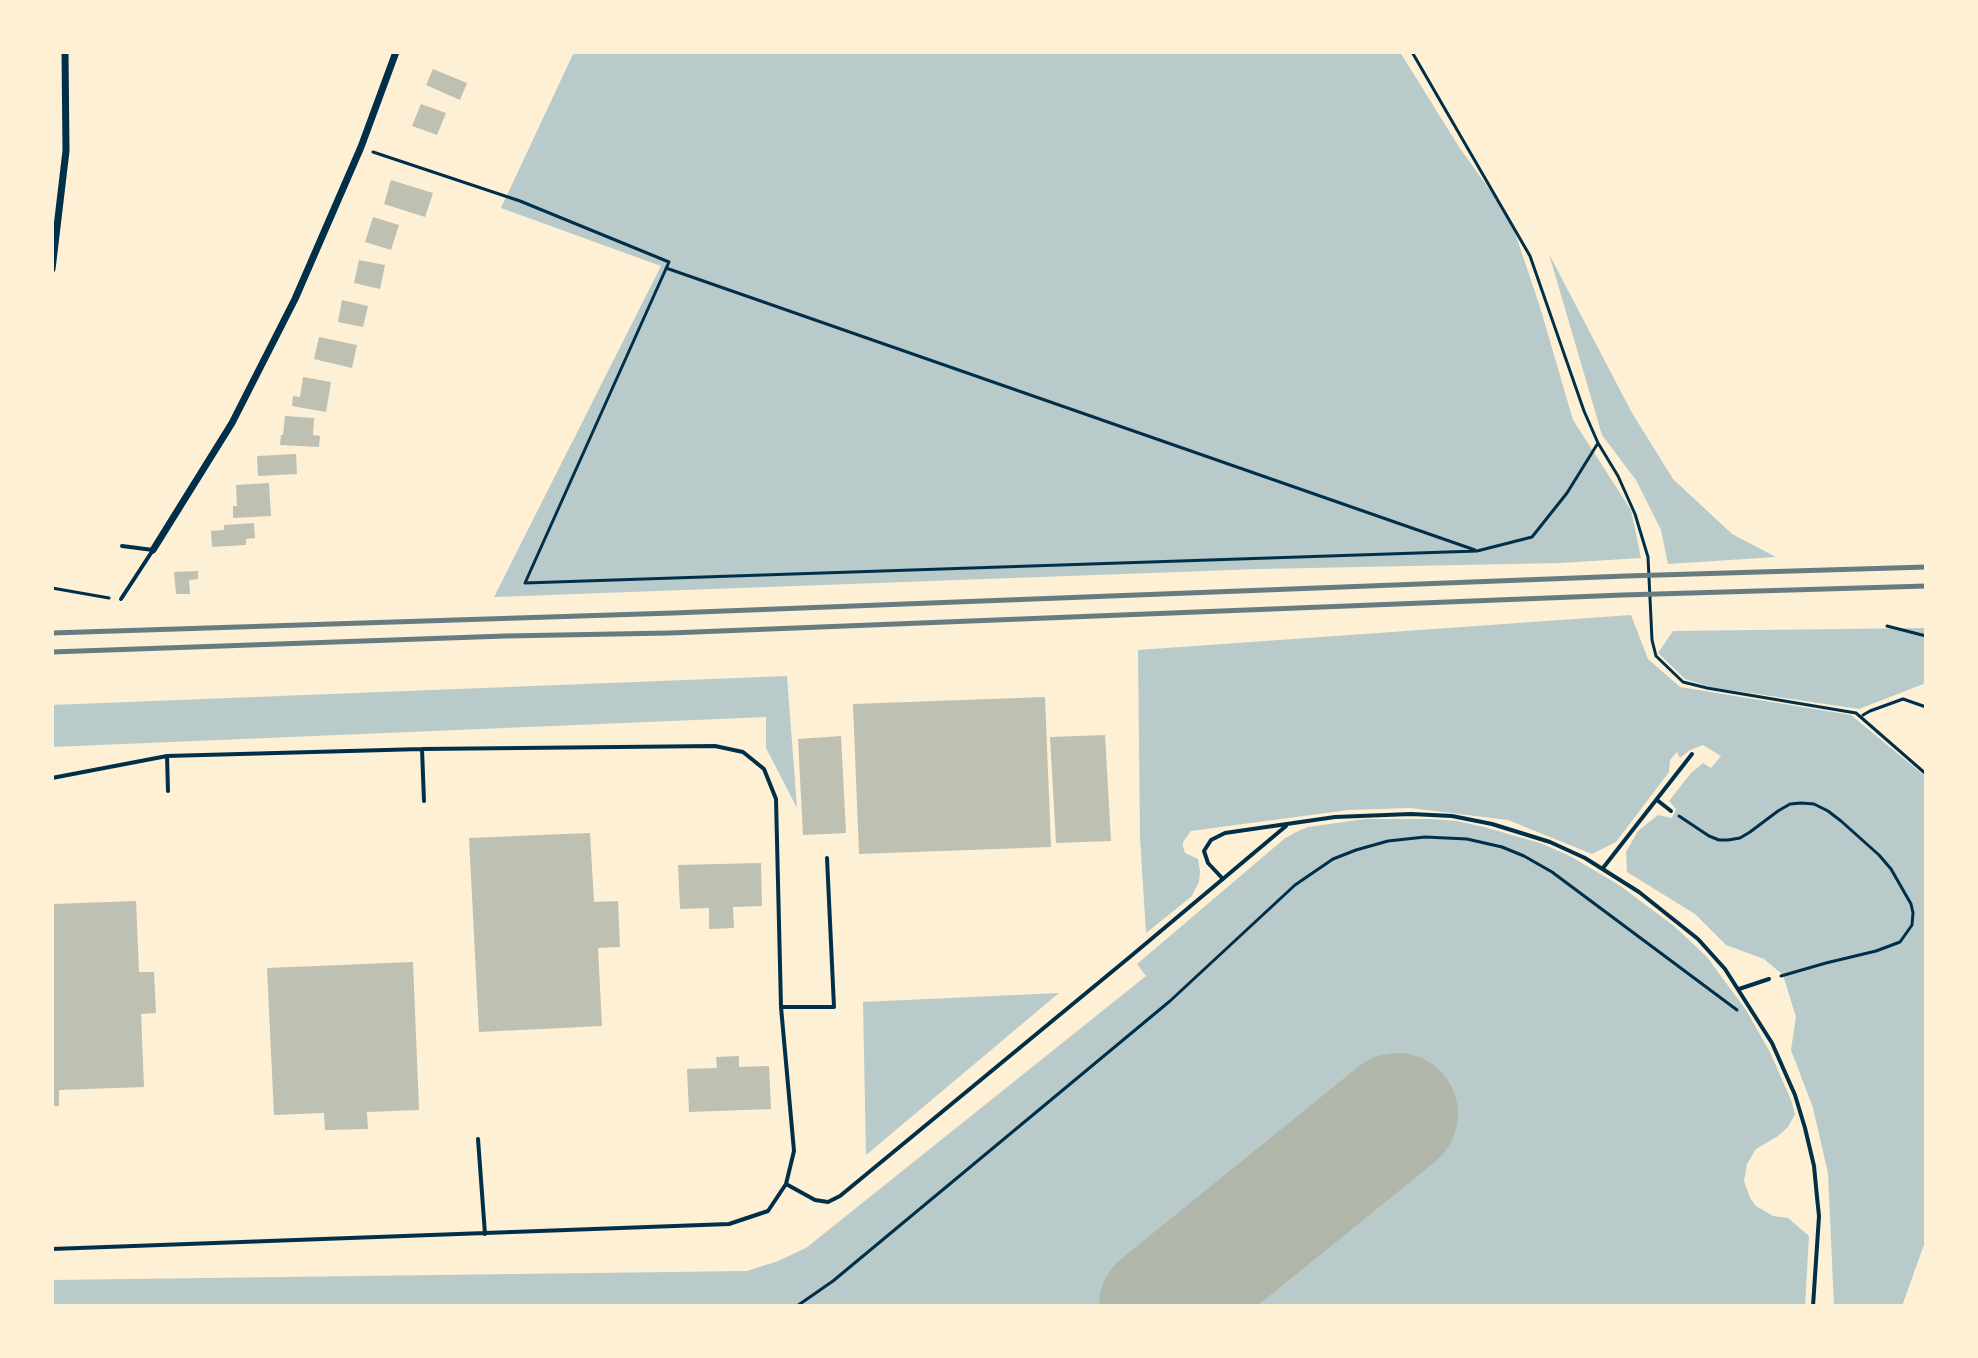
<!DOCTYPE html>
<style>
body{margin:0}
#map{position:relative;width:1978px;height:1358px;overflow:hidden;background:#fdf0d5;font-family:"Space Grotesk",sans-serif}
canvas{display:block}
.frame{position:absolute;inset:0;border:54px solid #fdf0d5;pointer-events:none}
</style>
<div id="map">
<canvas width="1978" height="1358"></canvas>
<div class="frame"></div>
</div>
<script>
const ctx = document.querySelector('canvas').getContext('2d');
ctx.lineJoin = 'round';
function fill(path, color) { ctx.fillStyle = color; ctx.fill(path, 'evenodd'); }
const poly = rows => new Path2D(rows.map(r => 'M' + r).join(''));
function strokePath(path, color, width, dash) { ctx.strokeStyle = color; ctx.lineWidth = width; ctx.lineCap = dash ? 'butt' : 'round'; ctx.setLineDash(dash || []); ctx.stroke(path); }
fill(poly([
 [574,52,1400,52,1459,147,1510,218,1540,307,1573,420,1631,510,1641,558,1560,563,1259,569,494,597,661,266,501,208],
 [1549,254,1632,413,1673,479,1732,534,1776,557,1668,564,1661,530,1636,480,1602,435],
 [1631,615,1648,659,1680,687,1851,715,1926,777,1926,1239,1902,1306,1834,1306,1828,1173,1813,1108,1791,1050,1796,1017,1783,975,1764,959,1726,945,1695,914,1627,872,1626,852,1638,831,1658,815,1672,818,1676,809,1669,801,1691,773,1703,763,1711,768,1721,756,1703,745,1690,750,1680,758,1677,752,1670,760,1669,772,1616,842,1592,854,1508,820,1410,808,1348,810,1191,831,1183,842,1183,847,1185,853,1198,859,1200,871,1199,882,1191,897,1146,933,1140,838,1138,650],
 [1926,628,1926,683,1859,709,1710,687,1685,679,1658,653,1673,631],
 [787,676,797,808,766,748,766,717,52,747,52,705],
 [1365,819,1430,819,1457,821,1484,827,1540,843,1568,855,1619,885,1674,926,1707,957,1746,1010,1770,1052,1791,1100,1795,1114,1788,1127,1778,1136,1756,1149,1747,1164,1744,1181,1750,1198,1756,1206,1773,1216,1788,1218,1809,1236,1805,1306,52,1306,52,1280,747,1271,778,1261,806,1248,1146,976,1137,964,1284,839,1296,832,1308,827],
 [1059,993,866,1155,863,1002]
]), '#b9caca');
strokePath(poly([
 [1160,1306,1397,1114]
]), '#b1b6ab', 122);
fill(poly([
 [433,69,467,83,460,100,426,85],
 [421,104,446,113,437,135,412,126],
 [391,180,433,193,425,217,384,204],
 [373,217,399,225,391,250,365,242],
 [359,260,385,265,380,289,354,283],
 [342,300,368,306,363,327,338,322],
 [319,337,357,345,352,368,314,359],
 [303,377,331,382,326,412,292,406,293,396,300,397],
 [285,416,314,418,313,435,320,436,319,447,280,445,281,435,283,435],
 [296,454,297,474,258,476,257,456],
 [269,483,271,516,233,518,233,506,237,506,236,485],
 [254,523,255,538,246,539,246,545,212,547,211,531,224,530,224,525],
 [198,571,198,579,189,580,190,594,176,594,174,572],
 [1045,697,1051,847,859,854,853,704],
 [1105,735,1111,841,1056,843,1050,737],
 [841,736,846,833,803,835,798,739],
 [590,833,594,902,618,901,620,947,598,948,602,1026,479,1032,469,838],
 [761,863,762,906,733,907,734,928,709,929,709,908,680,909,678,865],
 [136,901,139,972,154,972,156,1013,141,1014,144,1087,59,1090,59,1106,52,1106,52,904],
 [413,962,419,1110,367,1112,368,1129,325,1130,324,1113,274,1115,267,968],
 [739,1056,739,1067,769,1066,771,1109,689,1112,687,1069,717,1068,716,1057]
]), '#bec0b2');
strokePath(poly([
 [1412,52,1530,256,1584,411,1598,443,1618,476,1635,514,1648,557,1652,640,1656,656,1683,682,1707,688,1856,713,1926,774],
 [373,152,520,201,669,262,525,583,1477,551,1532,537,1567,493,1598,443],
 [666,268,1475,550],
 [52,588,109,598],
 [1887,626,1926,636],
 [1863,715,1870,711,1903,699,1926,707],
 [1679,816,1709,836,1719,840,1728,840,1740,838,1750,832,1778,811,1790,804,1801,803,1814,804,1828,811,1841,821,1879,855,1891,869,1911,904,1913,913,1912,925,1900,942,1876,951,1826,963,1781,976],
 [797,1306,833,1281,1170,1001,1295,885,1333,859,1356,850,1388,841,1425,837,1467,839,1502,847,1524,856,1552,872,1737,1010]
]), '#003049', 3);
strokePath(poly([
 [121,599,153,550,122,546],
 [422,749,424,801],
 [167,756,168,791],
 [52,778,167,756,422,749,715,746,743,752,764,769,776,799,781,1007,794,1151,786,1184,768,1211,729,1224,52,1249],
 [1657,800,1671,811],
 [1603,868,1692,754],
 [1223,879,1208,863,1204,851,1211,840,1225,833,1335,817,1411,814,1452,816,1492,824,1550,842,1585,858,1639,892,1698,939,1725,969,1772,1043,1795,1095,1805,1128,1814,1166,1817,1197,1819,1216,1813,1306],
 [1739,989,1769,979],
 [781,1007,834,1007,827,858],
 [478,1139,485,1234],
 [786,1184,815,1200,828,1202,840,1196,1131,956,1286,826]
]), '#003049', 4);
strokePath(poly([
 [52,269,66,151,65,52],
 [153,550,232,423,295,299,361,147,396,52]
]), '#003049', 7);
strokePath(poly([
 [52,633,673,613,1626,576,1926,567],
 [52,652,505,636,670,633,1623,595,1926,586]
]), '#657d81', 5);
</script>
